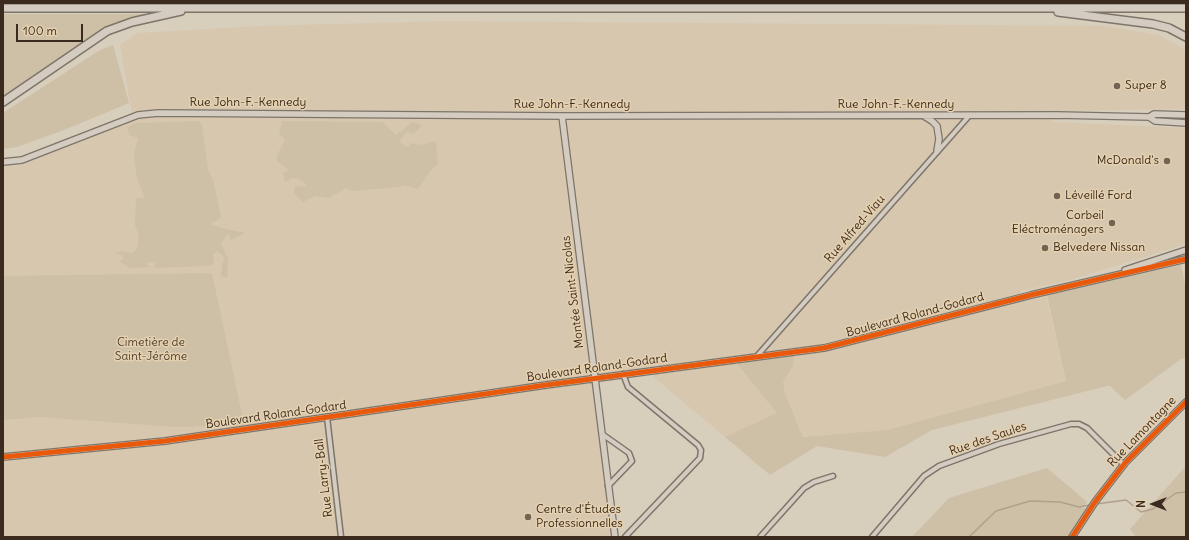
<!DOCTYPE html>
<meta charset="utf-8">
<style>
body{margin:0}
#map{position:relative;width:1189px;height:540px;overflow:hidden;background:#d8cebc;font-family:Delius,sans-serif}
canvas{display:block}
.frame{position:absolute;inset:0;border:4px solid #3b2a1e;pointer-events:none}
.north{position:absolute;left:1133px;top:484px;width:40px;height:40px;-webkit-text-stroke:3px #e5d1af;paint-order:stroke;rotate:270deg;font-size:11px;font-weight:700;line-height:16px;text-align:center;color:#3b2a1e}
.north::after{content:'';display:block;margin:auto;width:14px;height:18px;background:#3b2a1e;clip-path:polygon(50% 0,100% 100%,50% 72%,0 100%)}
.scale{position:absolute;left:16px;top:24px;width:67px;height:18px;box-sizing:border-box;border:2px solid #3b2a1e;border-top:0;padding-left:5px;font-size:12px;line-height:14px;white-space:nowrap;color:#3b2a1e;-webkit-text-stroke:3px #e5d1af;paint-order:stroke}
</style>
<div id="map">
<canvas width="1189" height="540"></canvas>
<div class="frame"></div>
<div class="north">N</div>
<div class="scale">100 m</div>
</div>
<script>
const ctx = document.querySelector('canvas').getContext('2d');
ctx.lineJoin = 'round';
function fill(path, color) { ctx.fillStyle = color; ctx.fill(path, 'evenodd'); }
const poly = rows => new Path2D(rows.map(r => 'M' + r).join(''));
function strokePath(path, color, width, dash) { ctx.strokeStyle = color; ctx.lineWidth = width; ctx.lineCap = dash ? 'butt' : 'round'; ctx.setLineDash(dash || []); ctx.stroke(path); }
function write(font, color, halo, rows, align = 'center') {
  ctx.font = font + ' Delius,sans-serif'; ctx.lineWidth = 3; ctx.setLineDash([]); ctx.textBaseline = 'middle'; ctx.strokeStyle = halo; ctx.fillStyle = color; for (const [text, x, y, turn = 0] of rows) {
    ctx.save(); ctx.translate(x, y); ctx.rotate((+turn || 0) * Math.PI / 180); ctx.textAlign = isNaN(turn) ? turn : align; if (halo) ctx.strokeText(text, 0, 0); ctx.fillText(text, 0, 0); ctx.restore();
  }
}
fill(poly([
 [444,21,1106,26,1161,36,1182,48,1186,52,1186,108,1184,109,1060,111,1052,122,1186,128,1186,244,1070,280,1020,291,1022,302,1046,296,1066,381,887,430,803,437,792,410,725,437,650,374,594,379,614,537,3,537,3,158,23,155,132,113,120,45,138,33,261,26]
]), '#d7c7ae');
fill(poly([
 [3,14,156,14,125,20,100,31,3,99],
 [113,45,129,103,64,130,17,147,3,149,3,113,100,50],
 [199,121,202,125,208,169,214,183,221,218,211,224,221,228,245,233,231,240,228,234,221,244,228,259,227,278,221,276,222,265,225,258,217,251,213,255,214,264,205,266,154,268,155,262,146,263,149,267,130,268,119,261,124,259,120,254,114,254,121,251,132,253,137,248,139,235,135,225,136,198,145,198,137,179,134,154,138,138,129,135,127,127,137,123],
 [282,121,382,122,396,135,413,122,422,125,414,134,407,132,399,141,407,147,412,143,420,145,436,141,438,164,430,171,418,189,404,185,398,187,352,191,346,188,329,198,316,196,303,202,294,193,295,186,305,187,306,184,299,179,292,178,285,182,283,173,289,170,278,162,276,157,285,140,279,133],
 [1181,265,1186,289,1186,358,1181,359,1125,400,1110,386,1107,386,932,430,885,457,817,446,770,475,725,437,777,413,735,361,794,353,793,366,783,382,785,394,803,437,887,430,1066,381,1047,295],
 [212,273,244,425,177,427,39,417,3,420,3,276],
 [1186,466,1186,537,1136,537,1130,529],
 [1047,468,1087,502,1083,508,1090,510,1072,537,912,537,949,498]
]), '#cebfa7');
strokePath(poly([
 [1096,504,1126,500,1141,512,1153,509,1176,493,1186,492],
 [969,537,996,511,1030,501,1060,502,1079,507,1090,505]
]), '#b1a08a', 1.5);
const street = poly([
 [757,356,969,116],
 [623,374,628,387,698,445,701,450,700,458,625,537],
 [327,417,341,537],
 [602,434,629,453,632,461,608,486],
 [760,537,804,488,814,482,833,476],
 [872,537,924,476,939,466,999,444,1071,424,1079,424,1087,428,1124,465]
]);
const secondary = poly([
 [562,116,615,537],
 [924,116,932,121,937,126,939,139,937,151],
 [1149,117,1155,121,1186,123],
 [3,162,22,160,138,115,158,113,562,116,1058,115,1149,117,1154,114,1186,115],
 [1125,270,1186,250],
 [3,457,165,441,546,385,824,348,1031,295,1186,259],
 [1072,537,1095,502,1125,463,1186,402]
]);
const highway = poly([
 [3,8,1186,8],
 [1058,12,1153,24,1169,28,1186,37],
 [3,102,107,31,132,22,181,11]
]);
strokePath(street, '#7d756a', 7);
strokePath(secondary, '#7d756a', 8);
strokePath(highway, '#7d756a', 10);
strokePath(street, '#d4ccc0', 4);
strokePath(secondary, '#d4ccc0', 5.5);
strokePath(highway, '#d4ccc0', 7);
strokePath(poly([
 [3,457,165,441,546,385,824,348,1031,295,1186,259],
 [1072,537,1095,502,1125,463,1186,402]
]), '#e8590c', 5);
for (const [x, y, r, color] of [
 [1117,86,4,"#726355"],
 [1167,161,4,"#726355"],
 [1057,196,4,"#726355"],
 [1112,223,4,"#726355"],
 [1045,248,4,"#726355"],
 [528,517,4,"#726355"]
]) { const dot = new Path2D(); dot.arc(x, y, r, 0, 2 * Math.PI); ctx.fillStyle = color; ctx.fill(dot); strokePath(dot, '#e5d1af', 1.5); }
write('12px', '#3b2a1e', '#e5d1af', [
 ["Super 8",1125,86],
 ["McDonald's",1159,161,"right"],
 ["Léveillé Ford",1065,196],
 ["Corbeil",1104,216,"right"],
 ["Eléctroménagers",1104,230,"right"],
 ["Belvedere Nissan",1053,248],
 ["Centre d'Études",536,510],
 ["Professionnelles",536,524]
], 'left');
write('12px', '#3b2a1e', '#e5d1af', [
 ["Rue John-F.-Kennedy",248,103],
 ["Rue John-F.-Kennedy",572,105],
 ["Rue John-F.-Kennedy",896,105],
 ["Rue Alfred-Viau",855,229,-49],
 ["Montée Saint-Nicolas",573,292,-97],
 ["Boulevard Roland-Godard",915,315,-15],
 ["Boulevard Roland-Godard",597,368,-8],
 ["Boulevard Roland-Godard",276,415,-8],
 ["Rue Lamontagne",1142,432,-46],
 ["Rue des Saules",988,439,-19],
 ["Rue Larry-Ball",324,478,-97]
]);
write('12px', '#503f30', '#e5d1af', [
 ["Cimetière de",151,343],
 ["Saint-Jérôme",151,357]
]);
</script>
